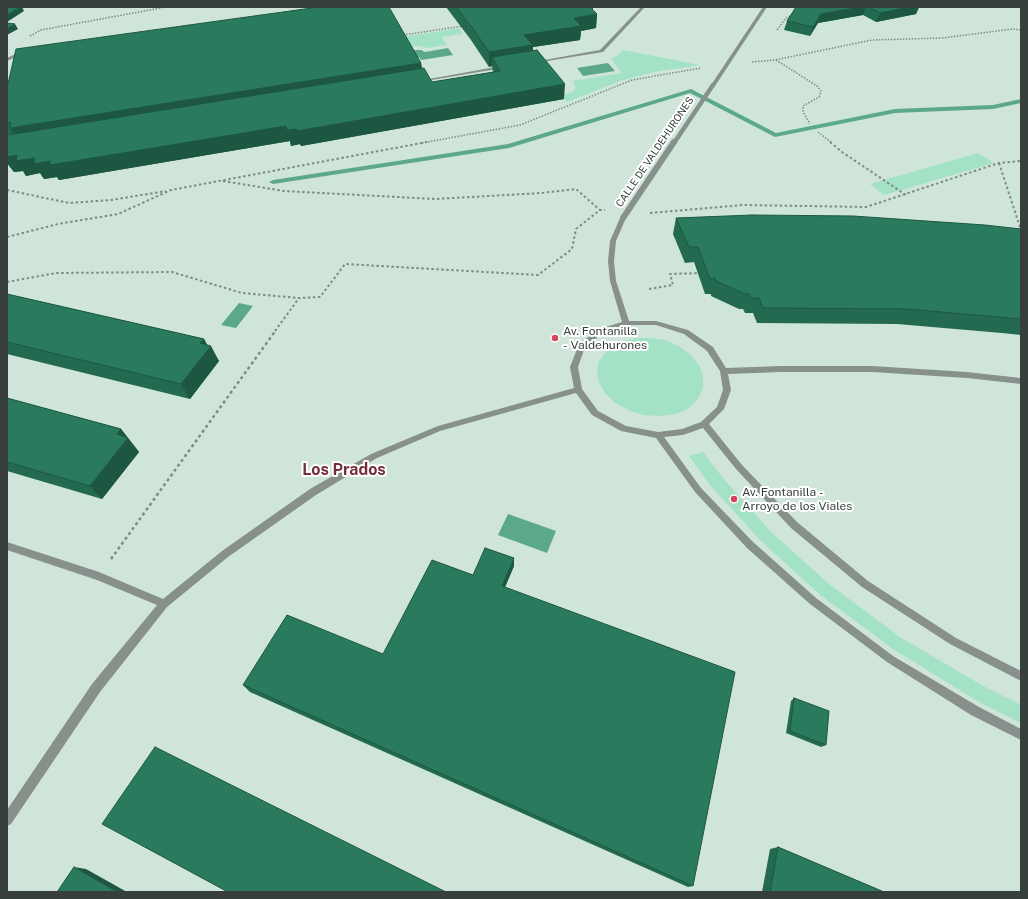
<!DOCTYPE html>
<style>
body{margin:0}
#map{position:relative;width:1028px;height:899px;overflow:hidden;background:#cfe5da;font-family:"Public Sans",sans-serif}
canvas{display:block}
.frame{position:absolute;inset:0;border:8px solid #363f3b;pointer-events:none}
</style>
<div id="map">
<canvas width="1028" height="899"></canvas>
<div class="frame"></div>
</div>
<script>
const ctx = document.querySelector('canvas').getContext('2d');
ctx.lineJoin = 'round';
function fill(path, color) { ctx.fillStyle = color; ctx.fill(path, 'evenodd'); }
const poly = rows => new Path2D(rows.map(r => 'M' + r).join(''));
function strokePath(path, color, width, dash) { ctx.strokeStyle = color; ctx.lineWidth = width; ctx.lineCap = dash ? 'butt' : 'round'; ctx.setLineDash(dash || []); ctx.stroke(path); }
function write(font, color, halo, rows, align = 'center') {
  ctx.font = font + ' "Public Sans",sans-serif'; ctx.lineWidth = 4; ctx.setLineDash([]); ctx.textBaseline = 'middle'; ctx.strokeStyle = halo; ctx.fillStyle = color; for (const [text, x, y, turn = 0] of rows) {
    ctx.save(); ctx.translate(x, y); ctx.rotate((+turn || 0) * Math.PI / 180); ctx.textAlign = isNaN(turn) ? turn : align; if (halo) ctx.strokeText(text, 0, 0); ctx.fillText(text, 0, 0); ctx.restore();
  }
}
fill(poly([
 [460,28,463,34,442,37,447,45,427,48,419,46,401,48,395,38],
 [623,50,700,65,654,72,620,81,567,102,562,96,574,91,576,88,573,81,622,73,611,59,618,55],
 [978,153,994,163,884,195,870,184],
 [637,338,650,338,665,340,679,346,691,355,699,365,703,376,703,388,698,399,689,408,676,414,660,416,643,415,628,410,614,402,604,392,599,382,597,371,599,361,605,353,613,346,624,341],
 [703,452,723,478,770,531,829,584,900,637,983,686,1021,705,1021,723,979,702,893,649,819,594,759,539,710,485,689,456]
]), '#a3e2c5');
fill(poly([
 [448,48,453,55,421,60,419,57,415,57,413,50,421,50,425,52],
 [608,63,615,71,583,76,577,68],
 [239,303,253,306,236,328,221,325],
 [508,514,556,531,547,553,498,535]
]), '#5ba989');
fill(poly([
 [691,89,776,133,895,109,993,105,1021,99,1021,103,993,109,895,113,775,137,690,93,509,148,273,184,269,182,273,180,508,144,691,89]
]), '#5ba989');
strokePath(poly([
 [777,30,786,18,792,15],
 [403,35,463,26],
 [30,36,41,30,166,7],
 [776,60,817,86,821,91,819,97,803,106,803,112,810,124],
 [752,62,775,60,872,40,942,38,1013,29,1021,30],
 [818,132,832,143],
 [422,143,520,125,632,80,701,68]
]), '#7d8c84', 1.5, [1.5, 1.5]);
strokePath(poly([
 [830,142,842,152,906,195],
 [999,163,1021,230],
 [223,181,284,191,435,199,541,193,576,189,600,210],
 [7,190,69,203,111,200,166,191],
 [650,213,743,205,866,207,999,163,1021,161],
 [7,237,58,224,118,214,171,190,427,142],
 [7,282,56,273,172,272,242,293,299,298,320,297,345,264,538,275,572,249,576,229,600,210,605,210],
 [649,289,673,285,670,274,701,273],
 [275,331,299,298]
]), '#7d8c84', 2, [2.5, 2.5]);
strokePath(poly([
 [111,559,276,330]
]), '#7d8c84', 2.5, [3, 3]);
fill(poly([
 [641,7,645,7,603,52,535,63,533,62,600,50,641,7],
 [763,7,767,7,715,86,711,86,711,85,763,7],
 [22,51,26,52,7,61,7,58,22,51],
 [501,66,503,66,503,68,420,82,418,81,501,66],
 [623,216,626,218,616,241,614,261,616,281,629,321,656,321,688,330,713,347,726,368,781,366,872,366,967,372,1021,378,1021,384,967,378,872,372,781,372,728,374,731,390,724,409,709,424,742,465,797,522,868,581,956,638,1021,671,1021,681,950,644,862,587,791,528,736,469,703,428,683,435,664,437,701,488,753,542,816,598,893,656,979,707,1021,729,1021,740,971,715,887,662,810,604,747,548,695,492,656,438,621,431,592,415,576,393,440,431,377,458,316,495,228,557,167,607,100,692,11,824,7,826,7,810,92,684,157,605,97,580,7,550,7,542,99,572,163,599,222,551,310,489,371,454,438,426,574,388,570,367,579,344,599,329,622,322,610,281,608,261,610,241,620,218,623,216],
 [626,325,656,325,684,334,707,351,720,371,723,390,717,407,701,422,682,429,658,432,626,426,598,411,582,389,578,367,585,347,603,333,626,325]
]), '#87908b');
strokePath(poly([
 [674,143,713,85]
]), '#87908b', 4.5);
strokePath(poly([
 [623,218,674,142]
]), '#87908b', 6);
fill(poly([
 [446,7,593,7,592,10,597,14,596,28,581,31,580,40,533,47,533,51,564,99,301,146,300,144,291,146,290,141,59,180,57,177,44,179,40,173,26,176,23,171,14,172,7,163,7,141,9,135,7,133,7,88,421,63,422,69,432,82,493,72,492,66,489,67,471,40],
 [796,7,919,7,916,14,876,22,863,15,818,23,810,36,784,30,787,21],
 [676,218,1021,229,1021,335,1002,333,897,324,757,323,753,313,745,313,743,309,739,309,711,296,711,294,705,294,694,262,685,263,673,234],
 [7,294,204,339,207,345,219,361,190,399,7,354],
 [7,398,121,429,139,452,102,499,7,471],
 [514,566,505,587,693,886,688,887,250,692,243,685,383,654,473,575],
 [794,698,826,745,821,747,786,733,791,701],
 [778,847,884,892,762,892,770,849]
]), '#246a50');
fill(poly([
 [20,7,22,7,24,11,7,22,7,15],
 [590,7,593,7,592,15,597,14,596,28,581,31,580,40,533,47,533,59,492,57,492,66,489,67,489,52,524,35,574,18],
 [861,7,866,7,863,15,818,23,810,36,813,27,821,14],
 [909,7,919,7,916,14,876,22,880,13],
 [15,24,18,29,7,35,7,29],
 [421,63,423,77,19,143,10,128],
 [565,84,564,99,301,146,300,144,291,146,290,141,59,180,57,177,44,179,40,173,26,176,23,171,14,172,7,163,7,157,17,155,35,158,50,161],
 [204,339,209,348,211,346,219,361,190,399,181,384,200,343],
 [121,429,139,452,102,499,90,486,117,434],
 [514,558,514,566,502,594,502,586],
 [74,867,86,869,127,892,117,892]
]), '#1d5641');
const building = poly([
 [7,7,20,7,7,15,7,7],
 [319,7,389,7,421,63,10,128,11,123,7,122,7,88,16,49,319,7],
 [456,7,591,7,590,7,597,14,574,18,581,26,524,35,533,45,489,52,471,26,456,7],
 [796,7,861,7,821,14,813,27,787,21,796,7],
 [869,7,909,7,880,13,869,7],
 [7,23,15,24,7,29,7,23],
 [537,50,565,84,297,131,296,129,287,130,286,126,50,165,50,161,34,164,35,158,16,161,17,155,7,157,7,141,8,135,424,68,432,82,500,71,492,57,537,50],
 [752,215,853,216,985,225,1021,229,1021,319,907,309,763,308,759,298,750,298,749,294,745,294,716,281,715,278,710,279,698,247,689,247,676,218,752,215],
 [7,294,204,339,200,343,211,346,181,384,7,342,7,294],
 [7,398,121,429,117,434,128,438,90,486,7,462,7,398],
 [485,548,514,558,502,586,735,672,693,886,243,685,287,615,383,654,432,560,473,575,485,548],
 [794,698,829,711,826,745,790,731,794,698],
 [155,747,446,892,228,892,102,824,155,747],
 [778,847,884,892,770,892,778,847],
 [74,867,117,892,57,892,74,867]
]);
fill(building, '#2a7b5d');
strokePath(building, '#1d5641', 1);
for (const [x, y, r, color] of [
 [555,338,4,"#d4445c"],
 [734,499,4,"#d4445c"]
]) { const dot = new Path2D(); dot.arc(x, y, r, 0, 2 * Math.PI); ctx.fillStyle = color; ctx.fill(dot); strokePath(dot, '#fff', 1.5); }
write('10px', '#363f3b', '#fff', [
 ["CALLE DE VALDEHURONES",655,152,-56]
]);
write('12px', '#363f3b', '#fff', [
 ["Av. Fontanilla",563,331],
 ["- Valdehurones",563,345],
 ["Av. Fontanilla -",742,492],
 ["Arroyo de los Viales",742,506]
], 'left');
write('bold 16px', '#762f38', '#fff', [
 ["Los Prados",344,470]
]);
</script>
